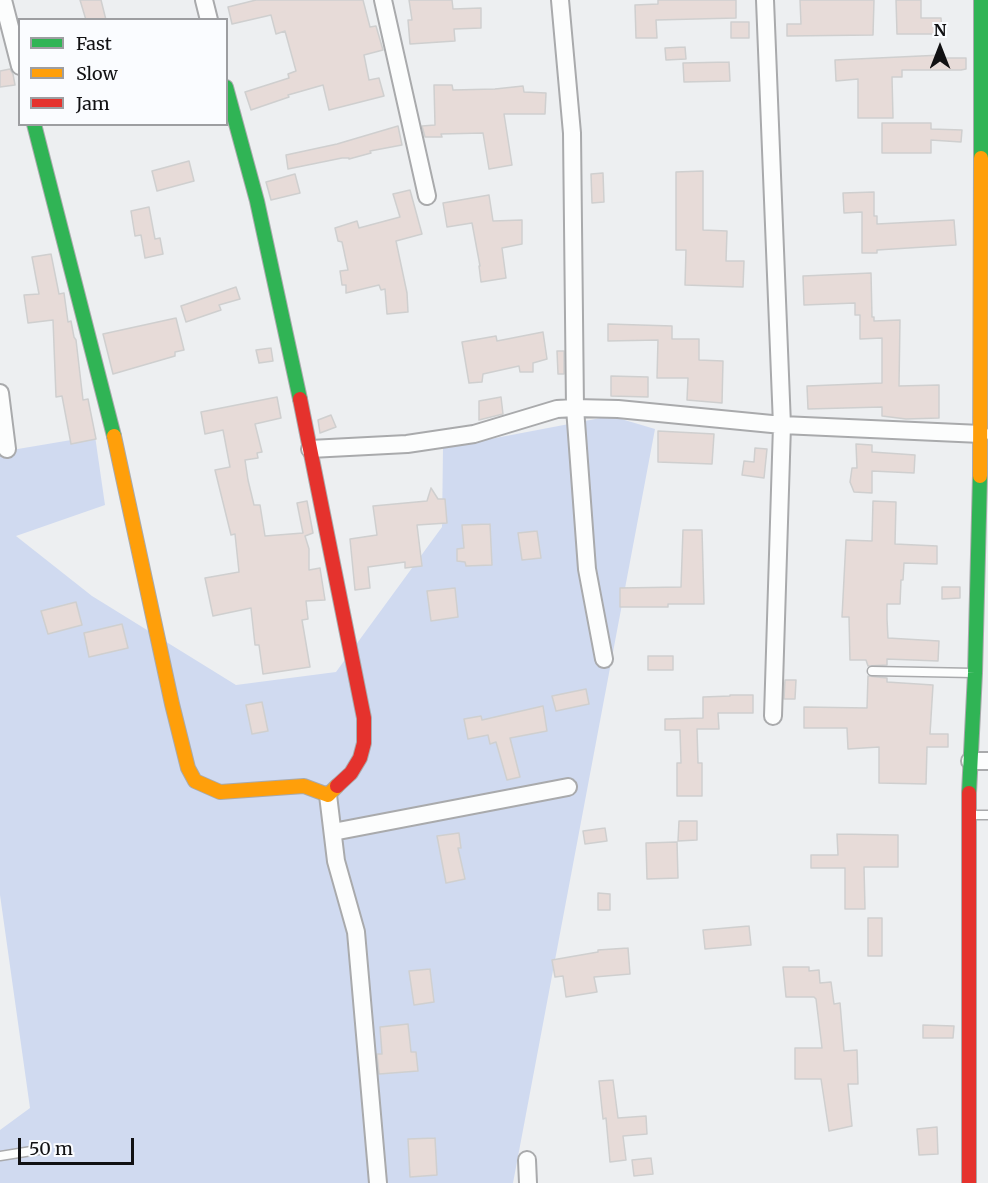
<!DOCTYPE html>
<style>
body{margin:0}
#map{position:relative;width:988px;height:1183px;overflow:hidden;background:#edeff1;font-family:Merriweather,serif}
canvas{display:block}
.legend{position:absolute;left:18px;top:18px;width:210px;height:108px;box-sizing:border-box;background:#fafcff;border:2px solid #9d9ea1;margin:0;padding:8px 10px;list-style:none;font-size:18px;color:#111113}
.legend li{display:flex;align-items:center;gap:12px;height:30px}
.legend b{width:30px;border:2px solid #9d9ea1}
.north{position:absolute;left:910px;top:18px;width:60px;height:60px;-webkit-text-stroke:4px #fafcff;paint-order:stroke;rotate:0deg;font-size:16px;font-weight:700;line-height:24px;text-align:center;color:#111113}
.north::after{content:'';display:block;margin:auto;width:21px;height:27px;background:#111113;clip-path:polygon(50% 0,100% 100%,50% 72%,0 100%)}
.scale{position:absolute;left:18px;top:1138px;width:116px;height:27px;box-sizing:border-box;border:3px solid #111113;border-top:0;padding-left:8px;font-size:18px;line-height:21px;white-space:nowrap;color:#111113;-webkit-text-stroke:4px #fafcff;paint-order:stroke}
</style>
<div id="map">
<canvas width="988" height="1183"></canvas>
<ul class="legend">
<li><b style="height:8px;background:#30b455"></b>Fast</li>
<li><b style="height:8px;background:#ff9f0a"></b>Slow</li>
<li><b style="height:8px;background:#e5322d"></b>Jam</li>
</ul>
<div class="north">N</div>
<div class="scale">50 m</div>
</div>
<script>
const ctx = document.querySelector('canvas').getContext('2d');
ctx.lineJoin = 'round';
function fill(path, color) { ctx.fillStyle = color; ctx.fill(path, 'evenodd'); }
const poly = rows => new Path2D(rows.map(r => 'M' + r).join(''));
function strokePath(path, color, width, dash) { ctx.strokeStyle = color; ctx.lineWidth = width; ctx.lineCap = dash ? 'butt' : 'round'; ctx.setLineDash(dash || []); ctx.stroke(path); }
fill(poly([
 [611,416,655,429,513,1183,0,1183,0,1130,30,1108,0,895,0,452,95,436,105,505,16,536,92,596,236,685,336,672,442,527,443,448]
]), '#d0daf0');
const building = poly([
 [80,0,101,0,106,20,86,20,80,0],
 [256,0,363,0,370,27,376,26,383,50,364,55,369,80,379,78,384,96,329,110,323,85,288,95,289,97,251,110,245,92,289,78,288,74,296,71,285,31,276,34,271,15,232,24,228,7,256,0],
 [409,0,452,0,453,9,481,8,481,28,454,29,455,41,410,44,408,20,412,20,409,0],
 [658,0,736,0,736,18,656,20,657,38,636,38,635,5,658,4,658,0],
 [800,0,874,0,873,35,787,36,787,24,801,24,800,0],
 [896,0,921,0,921,18,941,18,942,34,897,34,896,0],
 [731,22,749,22,749,38,731,38,731,22],
 [685,47,686,59,666,60,665,48,685,47],
 [942,55,942,58,966,58,966,69,961,70,902,70,902,77,892,77,893,118,858,118,858,79,836,81,835,60,942,55],
 [729,62,730,81,684,82,683,63,729,62],
 [10,69,13,74,15,85,0,87,0,71,10,69],
 [434,85,452,85,453,90,495,89,523,86,524,92,546,93,545,114,504,114,512,165,489,169,483,133,441,134,442,137,425,137,422,126,435,125,434,85],
 [882,123,931,123,931,129,962,130,961,142,931,140,931,153,882,153,882,123],
 [398,126,402,145,370,151,371,153,349,159,349,158,342,158,288,169,286,155,337,144,398,126],
 [189,161,194,181,157,191,152,171,189,161],
 [703,171,703,230,727,231,726,261,744,261,743,287,685,285,686,250,676,250,676,172,703,171],
 [603,173,604,202,592,203,591,174,603,173],
 [295,174,300,193,271,200,266,182,295,174],
 [410,190,422,234,396,241,407,293,408,312,387,314,385,289,381,290,379,285,346,293,346,285,342,285,340,271,348,270,342,242,338,241,335,228,357,221,359,228,400,217,393,194,410,190],
 [874,192,874,216,877,216,877,224,954,220,956,245,877,250,877,253,862,253,862,212,844,213,843,193,874,192],
 [489,195,493,221,522,220,522,244,502,248,506,278,481,282,479,266,480,266,472,223,447,227,443,203,489,195],
 [149,207,155,239,160,238,163,254,145,258,141,235,135,236,131,211,149,207],
 [51,254,59,294,64,293,68,322,71,321,74,337,76,340,83,400,88,399,96,439,71,444,62,396,56,397,53,320,28,323,24,295,39,294,32,257,51,254],
 [871,273,872,317,874,317,874,321,900,320,899,386,939,385,939,418,906,419,882,416,882,407,808,409,807,386,882,383,882,338,860,339,860,315,855,315,855,303,804,305,803,276,871,273],
 [236,287,240,299,219,305,221,310,186,322,181,306,236,287],
 [176,318,184,350,175,352,175,356,113,374,103,334,176,318],
 [608,324,672,326,672,339,699,339,699,360,723,361,722,403,687,400,688,378,657,378,658,340,608,341,608,324],
 [543,332,547,359,533,363,533,372,520,372,519,366,483,374,482,382,469,383,462,342,496,336,497,341,543,332],
 [271,348,273,361,259,363,256,350,271,348],
 [557,351,564,351,564,374,558,374,557,351],
 [611,376,648,377,648,397,611,396,611,376],
 [277,397,281,418,255,424,262,452,257,453,258,458,245,460,248,480,254,505,260,505,265,536,303,533,297,503,307,501,313,533,305,536,309,549,309,570,320,568,325,600,306,601,308,619,302,620,310,667,263,674,259,645,255,645,251,608,213,616,205,578,239,572,235,534,231,535,215,470,230,467,223,430,205,434,201,412,277,397],
 [501,397,503,414,479,420,479,401,501,397],
 [331,415,336,427,320,433,318,420,331,415],
 [658,431,714,434,712,464,658,462,658,431],
 [856,444,872,445,872,452,915,455,914,473,872,471,872,493,854,492,850,482,852,468,857,468,856,444],
 [755,448,767,449,764,478,742,475,744,461,754,462,755,448],
 [431,488,438,499,445,499,447,523,417,525,422,566,405,568,405,562,368,567,370,588,355,590,350,539,377,535,373,506,427,501,431,488],
 [873,501,896,502,895,544,937,546,937,564,904,563,903,580,901,580,900,604,887,604,887,619,888,638,939,641,938,661,887,659,887,665,868,666,866,660,850,660,849,617,842,617,846,540,872,541,873,501],
 [490,524,492,565,466,566,465,562,457,561,457,549,464,548,462,525,490,524],
 [683,530,702,530,704,604,668,604,668,607,620,607,620,588,681,587,683,530],
 [537,531,541,558,522,560,518,533,537,531],
 [942,587,960,587,960,598,942,599,942,587],
 [455,588,458,617,431,621,427,591,455,588],
 [76,602,82,625,48,634,41,611,76,602],
 [122,624,128,648,89,657,84,633,122,624],
 [648,656,673,656,673,670,648,670,648,656],
 [868,676,887,678,887,682,933,685,930,734,948,734,948,747,927,747,926,784,879,783,879,747,848,749,847,728,804,728,804,707,867,708,868,676],
 [785,680,796,680,795,699,784,699,785,680],
 [586,689,589,704,556,711,552,696,586,689],
 [730,695,753,695,753,713,718,713,719,729,697,729,698,763,702,763,702,796,677,796,677,763,681,763,680,730,665,730,665,719,703,718,703,697,730,696,730,695],
 [262,702,268,731,252,734,246,705,262,702],
 [543,706,547,731,510,738,520,777,507,780,496,742,490,744,488,735,468,739,464,719,481,716,482,720,543,706],
 [679,821,697,821,697,840,678,841,679,821],
 [605,828,607,841,585,844,583,831,605,828],
 [459,833,461,848,458,848,465,879,446,883,437,836,459,833],
 [837,834,898,835,898,867,864,867,865,909,845,909,845,868,811,868,811,855,838,855,837,834],
 [677,842,678,878,647,879,646,843,677,842],
 [598,893,610,894,610,910,598,910,598,893],
 [868,918,882,918,882,956,868,956,868,918],
 [749,926,751,945,705,949,703,930,749,926],
 [628,948,630,974,594,977,597,992,566,997,563,976,555,977,552,960,598,952,598,950,628,948],
 [783,967,809,967,809,971,819,970,820,983,831,982,834,1004,840,1003,844,1051,857,1050,858,1084,848,1084,852,1126,829,1131,821,1079,795,1079,795,1048,822,1048,816,999,814,997,786,997,783,967],
 [430,969,434,1002,414,1005,409,971,430,969],
 [408,1024,411,1052,416,1052,418,1071,379,1074,377,1054,382,1054,380,1027,408,1024],
 [923,1025,954,1026,953,1038,923,1038,923,1025],
 [613,1080,618,1118,646,1116,647,1134,623,1136,626,1160,610,1162,606,1118,603,1119,599,1081,613,1080],
 [937,1127,938,1154,919,1155,917,1129,937,1127],
 [435,1138,437,1175,410,1177,408,1139,435,1138],
 [651,1158,653,1174,634,1176,632,1160,651,1158]
]);
fill(building, '#e7dbd8');
strokePath(building, '#cfcfcf', 1.5);
const lane = poly([
 [872,671,973,673],
 [970,815,988,815],
 [0,1156,44,1149]
]);
const street = poly([
 [3,0,20,66],
 [204,0,209,20],
 [383,0,427,196],
 [560,0,572,133,575,408,587,569,604,659],
 [765,0,782,425,773,716],
 [0,393,7,449],
 [310,449,407,444,474,434,557,409,575,408,618,409,782,425,981,434],
 [970,761,988,761],
 [328,795,336,861,356,932,378,1183],
 [333,832,568,787],
 [527,1160,528,1183]
]);
const fast = poly([
 [981,0,981,158],
 [226,87,257,201,300,399],
 [34,124,114,436],
 [969,793,975,673,980,476]
]);
const slow = poly([
 [114,436,172,704,188,768,195,781,220,792,304,786,328,795,337,786],
 [980,476,981,158]
]);
const jam = poly([
 [300,399,364,718,364,743,360,758,351,773,337,786],
 [969,1183,969,793]
]);
strokePath(lane, '#a9aaac', 11);
strokePath(street, '#a9aaac', 20);
strokePath(fast, '#a9aaac', 16);
strokePath(slow, '#a9aaac', 16);
strokePath(jam, '#a9aaac', 16);
strokePath(lane, '#fcfdfd', 8);
strokePath(street, '#fcfdfd', 16);
strokePath(fast, '#30b455', 14);
strokePath(slow, '#ff9f0a', 14);
strokePath(jam, '#e5322d', 14);
</script>
